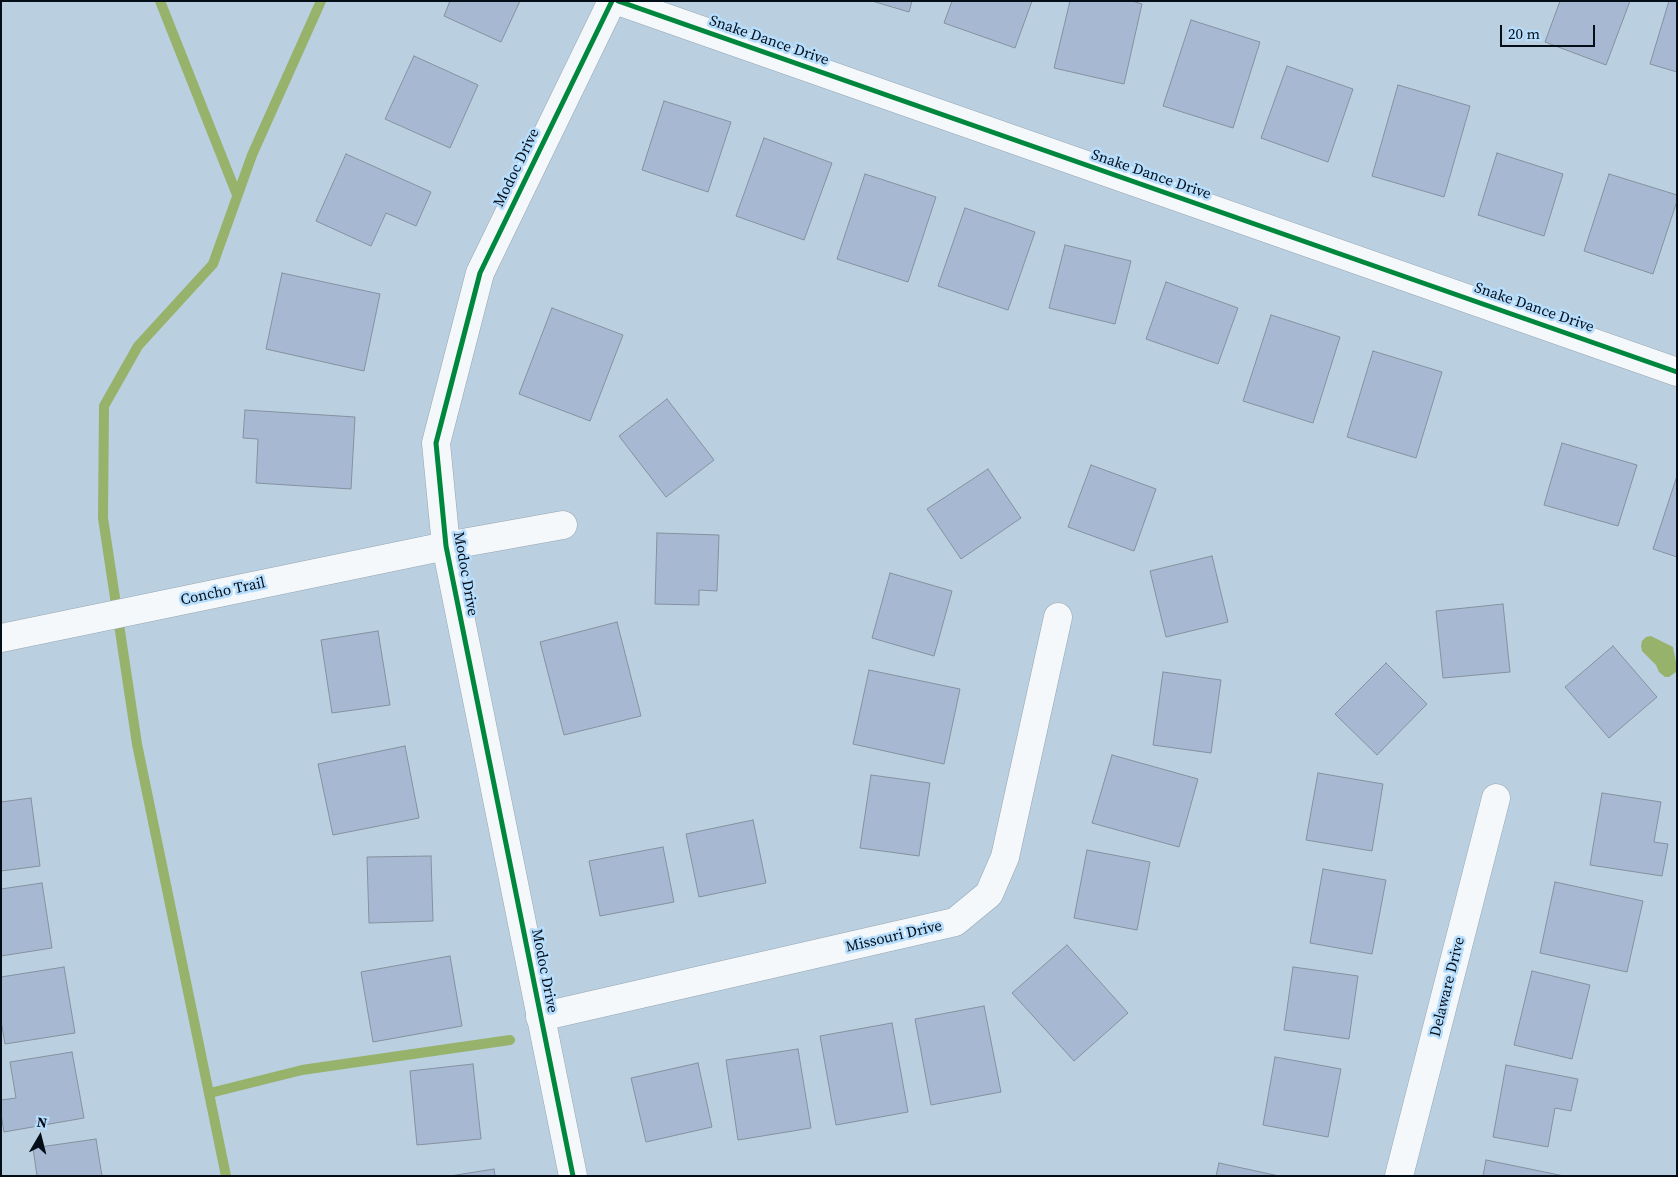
<!DOCTYPE html>
<style>
body{margin:0}
#map{position:relative;width:1678px;height:1177px;overflow:hidden;background:#bacfe0;font-family:"Source Serif 4",serif}
canvas{display:block}
.frame{position:absolute;inset:0;border:2px solid #030e18;pointer-events:none}
.north{position:absolute;left:15px;top:1112px;width:50px;height:50px;-webkit-text-stroke:4px #b8defd;paint-order:stroke;rotate:8deg;font-size:14px;font-weight:700;line-height:20px;text-align:center;color:#030e18}
.north::after{content:'';display:block;margin:auto;width:18px;height:22px;background:#030e18;clip-path:polygon(50% 0,100% 100%,50% 72%,0 100%)}
.scale{position:absolute;left:1500px;top:25px;width:95px;height:22px;box-sizing:border-box;border:2px solid #030e18;border-top:0;padding-left:6px;font-size:15px;line-height:18px;white-space:nowrap;color:#030e18;-webkit-text-stroke:4px #b8defd;paint-order:stroke}
</style>
<div id="map">
<canvas width="1678" height="1177"></canvas>
<div class="frame"></div>
<div class="north">N</div>
<div class="scale">20 m</div>
</div>
<script>
const ctx = document.querySelector('canvas').getContext('2d');
ctx.lineJoin = 'round';
function fill(path, color) { ctx.fillStyle = color; ctx.fill(path, 'evenodd'); }
const poly = rows => new Path2D(rows.map(r => 'M' + r).join(''));
function strokePath(path, color, width, dash) { ctx.strokeStyle = color; ctx.lineWidth = width; ctx.lineCap = dash ? 'butt' : 'round'; ctx.setLineDash(dash || []); ctx.stroke(path); }
function write(font, color, halo, rows, align = 'center') {
  ctx.font = font + ' "Source Serif 4",serif'; ctx.lineWidth = 5; ctx.setLineDash([]); ctx.textBaseline = 'middle'; ctx.strokeStyle = halo; ctx.fillStyle = color; for (const [text, x, y, turn = 0] of rows) {
    ctx.save(); ctx.translate(x, y); ctx.rotate((+turn || 0) * Math.PI / 180); ctx.textAlign = isNaN(turn) ? turn : align; if (halo) ctx.strokeText(text, 0, 0); ctx.fillText(text, 0, 0); ctx.restore();
  }
}
fill(poly([
 [1651,636,1673,647,1677,667,1676,672,1669,677,1665,677,1659,672,1656,665,1642,651,1641,646,1642,641,1646,637]
]), '#97b26a');
strokePath(poly([
 [160,1,237,195],
 [210,1093,302,1070,510,1040],
 [226,1176,137,744,103,518,104,406,138,346,213,264,252,155,321,1]
]), '#97b26a', 10);
const building = poly([
 [450,1,520,1,501,42,444,16,450,1],
 [872,1,912,1,909,12,872,1],
 [952,1,1032,1,1015,48,944,23,952,1],
 [1070,1,1132,1,1142,4,1124,84,1054,68,1070,1],
 [1560,1,1630,1,1606,65,1545,42,1560,1],
 [1669,1,1677,1,1677,72,1650,64,1669,1],
 [1191,20,1260,42,1233,128,1163,106,1191,20],
 [414,56,478,85,450,148,385,119,414,56],
 [1287,66,1353,89,1328,162,1261,138,1287,66],
 [1398,85,1470,106,1444,197,1372,176,1398,85],
 [664,101,731,122,708,192,642,170,664,101],
 [764,138,832,163,804,240,736,216,764,138],
 [1497,153,1563,174,1544,236,1478,215,1497,153],
 [346,154,431,192,416,226,386,213,371,246,316,221,346,154],
 [865,174,936,197,908,282,837,259,865,174],
 [1609,174,1677,195,1677,201,1653,274,1584,251,1609,174],
 [965,208,1035,232,1008,310,938,286,965,208],
 [1065,245,1131,261,1115,324,1049,308,1065,245],
 [282,273,380,294,364,371,266,349,282,273],
 [1166,282,1238,308,1218,364,1146,339,1166,282],
 [552,308,623,335,590,421,519,394,552,308],
 [1271,315,1340,337,1313,423,1243,401,1271,315],
 [1373,351,1442,372,1416,458,1347,437,1373,351],
 [667,399,714,460,666,497,619,436,667,399],
 [245,410,355,417,351,489,256,483,258,439,243,438,245,410],
 [1562,443,1637,465,1618,526,1544,505,1562,443],
 [1091,465,1156,489,1134,551,1068,527,1091,465],
 [988,469,1021,518,961,559,927,509,988,469],
 [1677,476,1677,557,1653,549,1677,476],
 [657,533,719,535,717,591,699,590,699,605,655,604,657,533],
 [1212,556,1228,622,1166,637,1150,571,1212,556],
 [890,573,952,591,934,656,872,638,890,573],
 [1503,604,1510,672,1443,678,1436,611,1503,604],
 [617,622,641,716,564,735,540,642,617,622],
 [378,631,390,705,332,713,321,640,378,631],
 [1613,646,1657,697,1609,738,1565,687,1613,646],
 [1386,663,1427,704,1377,755,1335,714,1386,663],
 [869,670,960,689,944,764,853,744,869,670],
 [1163,672,1221,680,1211,753,1153,745,1163,672],
 [405,746,419,818,333,835,318,764,405,746],
 [1112,755,1198,779,1179,847,1092,823,1112,755],
 [1318,773,1383,784,1372,851,1306,840,1318,773],
 [871,775,930,783,919,856,860,848,871,775],
 [1602,793,1661,802,1654,842,1668,844,1662,876,1590,865,1602,793],
 [31,798,40,866,1,871,1,802,31,798],
 [753,820,766,883,699,897,686,834,753,820],
 [663,847,674,902,600,916,589,861,663,847],
 [1087,850,1150,862,1137,930,1074,918,1087,850],
 [431,856,433,921,369,923,367,857,431,856],
 [1323,869,1386,880,1372,954,1310,943,1323,869],
 [1555,882,1643,901,1627,972,1540,953,1555,882],
 [42,883,52,948,1,956,1,889,42,883],
 [1067,945,1128,1013,1074,1061,1012,993,1067,945],
 [450,956,462,1026,373,1042,361,972,450,956],
 [64,967,75,1033,5,1044,1,1021,1,977,64,967],
 [1293,967,1358,976,1349,1039,1284,1030,1293,967],
 [1532,971,1590,985,1572,1059,1514,1045,1532,971],
 [984,1006,1001,1092,931,1105,915,1019,984,1006],
 [892,1023,908,1112,836,1125,820,1036,892,1023],
 [798,1049,811,1128,738,1140,726,1060,798,1049],
 [72,1052,84,1118,4,1132,1,1114,1,1100,16,1098,10,1062,72,1052],
 [1275,1057,1341,1069,1328,1137,1263,1125,1275,1057],
 [698,1063,712,1127,646,1142,631,1078,698,1063],
 [473,1064,481,1139,417,1145,410,1071,473,1064],
 [1506,1065,1578,1079,1571,1111,1555,1108,1548,1147,1493,1137,1506,1065],
 [96,1139,102,1176,37,1176,33,1148,96,1139],
 [1486,1160,1564,1176,1483,1176,1486,1160],
 [1219,1163,1279,1176,1216,1176,1219,1163],
 [494,1169,495,1176,450,1176,494,1169]
]);
fill(building, '#a7b9d2');
strokePath(building, '#84919f', 1);
const minor = poly([
 [618,1,1677,372],
 [1,638,446,546,563,525],
 [540,1017,955,922,989,894,1005,857,1058,617],
 [1399,1176,1496,798]
]);
const tertiary = poly([
 [573,1176,446,546,436,443,480,273,612,1]
]);
strokePath(minor, '#95a6b3', 29);
strokePath(tertiary, '#95a6b3', 29);
strokePath(minor, '#f5f8fa', 28);
strokePath(tertiary, '#f5f8fa', 28);
strokePath(poly([
 [618,1,1677,372],
 [573,1176,446,546,436,443,480,273,612,1]
]), '#00873e', 5);
write('15px', '#030e18', '#b8defd', [
 ["Snake Dance Drive",769,41,19],
 ["Modoc Drive",517,168,-64],
 ["Snake Dance Drive",1151,175,19],
 ["Snake Dance Drive",1534,308,19],
 ["Modoc Drive",465,574,80],
 ["Concho Trail",223,592,-12],
 ["Missouri Drive",894,937,-13],
 ["Modoc Drive",544,971,79],
 ["Delaware Drive",1448,987,-76]
]);
</script>
